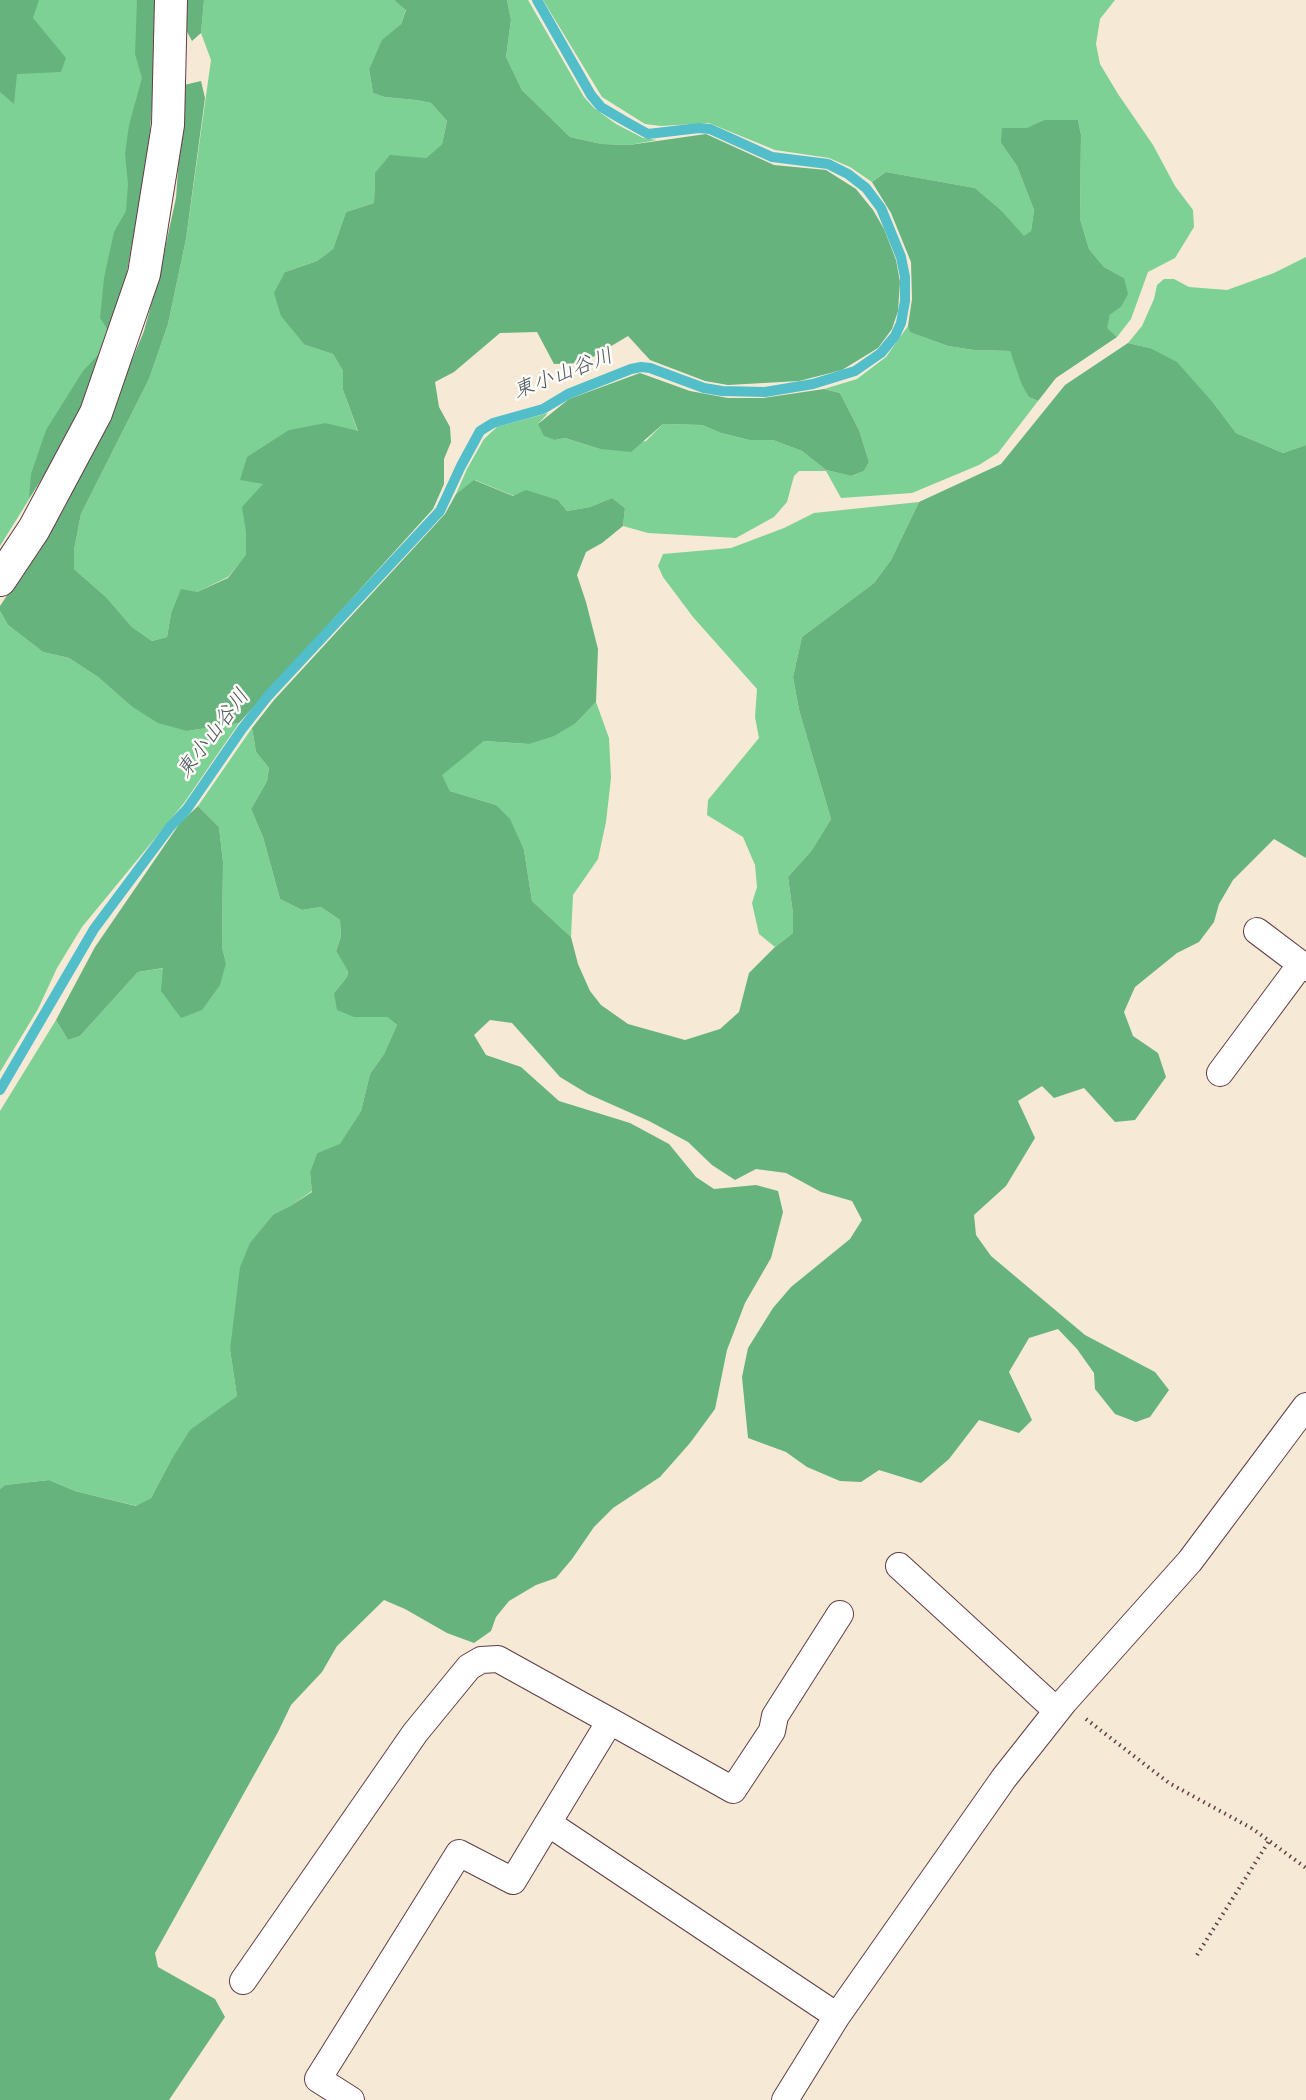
<!DOCTYPE html>
<meta charset="utf-8">
<style>
body{margin:0}
canvas{display:block;background:#f6e9d6}
</style>
<canvas width="1306" height="2100"></canvas>
<script>
const ctx = document.querySelector('canvas').getContext('2d');
ctx.lineJoin = 'round';
function fill(path, color) { ctx.fillStyle = color; ctx.fill(path, 'evenodd'); }
const poly = rows => new Path2D(rows.map(r => 'M' + r).join(''));
function strokePath(path, color, width, dash) { ctx.strokeStyle = color; ctx.lineWidth = width; ctx.lineCap = dash ? 'butt' : 'round'; ctx.setLineDash(dash || []); ctx.stroke(path); }
function write(font, color, halo, rows, align = 'center') {
  ctx.font = font + ' "Indie Flower","Klee One",sans-serif'; ctx.lineWidth = 5; ctx.setLineDash([]); ctx.textBaseline = 'middle'; ctx.strokeStyle = halo; ctx.fillStyle = color; for (const [text, x, y, turn = 0] of rows) {
    ctx.save(); ctx.translate(x, y); ctx.rotate((+turn || 0) * Math.PI / 180); ctx.textAlign = isNaN(turn) ? turn : align; if (halo) ctx.strokeText(text, 0, 0); ctx.fillText(text, 0, 0); ctx.restore();
  }
}
fill(poly([
 [0,0,156,0,152,105,124,288,81,406,46,472,0,546],
 [204,0,394,0,406,9,401,24,382,41,369,69,373,93,384,97,416,100,431,103,447,121,442,144,426,158,375,173,374,203,346,212,333,249,317,261,285,272,305,345,333,354,343,371,343,390,358,432,326,423,263,484,246,532,247,555,228,577,197,592,171,614,167,637,152,641,132,627,106,597,74,569,74,550,81,514,149,379,168,324,186,239,211,60,201,33],
 [507,0,528,0,584,97,594,108,616,124,643,138,657,140,629,145,602,144,570,137,522,90,506,57,511,20],
 [543,0,1115,0,1100,19,1096,44,1100,64,1118,94,1153,145,1175,186,1193,210,1194,227,1175,258,1148,272,1131,319,1117,337,1106,328,1110,315,1121,307,1124,278,1104,267,1089,249,1080,219,1081,135,1078,120,1044,120,1001,143,1017,166,1034,210,1031,231,1024,237,1001,210,975,188,886,172,872,182,850,167,829,158,775,150,709,123,661,126,645,124,602,97],
 [1306,257,1306,445,1283,453,1236,433,1215,405,1150,348,1128,343,1142,326,1154,299,1157,285,1164,279,1174,279,1189,287,1227,290,1274,273],
 [908,326,911,332,948,346,974,350,1010,351,1029,397,1038,401,998,453,979,465,912,493,841,498,826,471,799,471,794,476,787,502,774,517,736,538,648,533,623,526,625,508,612,498,590,507,567,511,558,500,526,491,514,496,475,480,456,494,467,469,484,439,497,427,548,413,538,424,555,440,565,438,600,449,646,441,663,424,702,425,721,433,749,440,773,440,802,451,826,470,853,476,864,471,869,462,859,430,840,393,824,389,857,379,886,357],
 [919,502,891,560,874,583,802,637,793,677,799,710,831,819,812,850,788,877,793,914,793,933,775,947,759,934,752,903,757,887,755,865,743,837,707,815,708,800,759,738,755,717,757,689,693,617,663,577,658,566,663,554,731,548,784,528,814,513],
 [0,611,8,625,43,652,69,658,98,677,131,706,187,731,239,723,184,803,82,927,57,968,38,1009,0,1072],
 [596,702,609,738,611,778,606,822,598,859,573,895,571,937,532,901,524,850,496,805,450,791,441,774,484,741,529,744,576,723],
 [252,728,256,752,269,768,267,781,251,809,263,837,280,899,302,910,321,907,340,920,341,937,336,951,348,970,347,977,334,993,355,1017,387,1017,397,1025,384,1054,370,1074,361,1111,340,1145,317,1153,310,1172,312,1191,292,1205,274,1214,230,1350,237,1396,220,1409,170,1462,151,1498,137,1506,75,1491,49,1480,5,1485,0,1489,0,1111,56,1020,68,1040,80,1036,138,972,164,968,226,963,222,947,223,862,219,827,198,806]
]), '#7ed194');
fill(poly([
 [0,0,39,0,33,18,66,58,61,72,17,74,14,104,0,92],
 [137,0,156,0,152,105,148,157,124,288,108,330,100,318,104,278,114,232,126,211,128,184,125,154,129,125,142,78,135,54],
 [186,0,204,0,201,33,192,41,186,30],
 [394,0,507,0,511,20,506,57,522,90,570,137,602,144,629,145,706,134,774,165,826,170,856,189,873,210,884,229,896,260,900,282,898,311,892,329,878,348,842,370,799,381,728,385,705,381,650,360,628,336,583,363,554,364,537,332,500,333,454,372,435,382,439,407,450,427,451,442,444,459,444,484,433,509,239,723,187,731,158,723,131,706,98,677,69,658,43,652,8,625,0,611,0,606,65,507,108,418,144,331,159,276,176,198,184,85,201,81,205,98,186,239,168,324,149,379,81,514,74,550,74,569,106,597,132,627,152,641,167,637,171,614,181,589,197,592,228,578,246,555,246,532,242,507,263,484,240,480,247,457,289,430,326,423,358,431,343,390,343,371,333,354,305,345,281,316,274,293,285,272,317,261,333,249,346,212,374,203,375,173,390,155,426,158,442,144,447,121,431,103,416,100,384,97,373,93,369,69,382,40,401,24,406,10],
 [1044,120,1078,120,1081,135,1080,219,1089,249,1104,267,1124,278,1128,294,1121,307,1110,315,1107,328,1117,337,1056,378,1038,401,1029,397,1022,385,1010,351,974,350,948,346,910,332,908,326,912,299,911,262,891,213,872,182,886,172,975,188,1001,210,1024,236,1031,231,1034,210,1017,166,1001,143,1002,128,1027,128],
 [1128,343,1150,348,1177,362,1215,405,1236,433,1283,453,1306,445,1306,858,1274,839,1233,880,1219,904,1214,922,1199,942,1177,953,1135,987,1124,1012,1133,1036,1158,1053,1166,1077,1135,1120,1115,1122,1084,1088,1054,1098,1042,1086,1018,1101,1035,1138,1006,1186,974,1215,976,1235,991,1256,1085,1335,1155,1372,1169,1390,1150,1417,1136,1422,1115,1414,1095,1389,1094,1373,1077,1349,1058,1329,1029,1338,1009,1372,1032,1420,1019,1433,979,1420,949,1459,921,1483,879,1470,861,1482,840,1481,807,1467,786,1452,748,1438,742,1377,748,1348,773,1308,791,1287,850,1239,862,1220,852,1201,821,1192,786,1173,756,1169,735,1180,712,1165,688,1142,649,1121,588,1094,560,1077,512,1023,490,1020,474,1035,486,1055,521,1067,559,1101,630,1123,669,1144,696,1177,714,1189,756,1185,778,1191,783,1212,771,1258,745,1303,727,1350,715,1409,690,1443,660,1477,613,1508,594,1527,572,1559,556,1578,536,1585,509,1601,496,1617,491,1631,474,1643,447,1633,405,1609,384,1600,337,1646,322,1672,291,1705,278,1732,155,1953,158,1967,215,1999,225,2017,169,2100,0,2100,0,1489,5,1485,49,1480,75,1491,136,1506,151,1498,170,1462,190,1430,237,1396,230,1350,240,1267,250,1243,274,1214,292,1205,312,1192,310,1172,317,1153,340,1144,361,1111,370,1074,384,1054,397,1025,387,1017,354,1017,337,1010,334,993,347,977,348,971,336,951,341,937,340,920,321,907,302,910,280,899,263,837,251,809,267,781,269,768,256,752,252,728,274,700,445,514,456,494,474,480,513,496,526,490,558,500,567,511,590,507,612,498,625,508,623,526,602,543,586,552,577,575,586,602,598,649,596,702,576,723,554,736,529,744,484,741,442,775,450,791,496,805,510,819,524,850,532,901,571,937,578,964,590,991,601,1005,628,1024,685,1040,720,1029,739,1012,749,973,775,947,793,933,793,914,788,877,812,850,831,819,799,710,793,677,802,637,874,583,891,560,919,502,1001,464,1065,385],
 [99,354,81,406,46,472,29,498,31,474,46,430,83,371],
 [640,373,690,391,728,398,763,398,824,389,840,393,859,430,869,462,864,471,852,476,826,470,802,451,773,440,749,440,721,433,702,425,663,424,631,452,600,449,565,438,555,440,544,436,538,424,569,399],
 [198,806,219,827,223,862,222,947,226,963,220,985,202,1010,181,1018,161,991,163,968,138,972,80,1036,68,1040,56,1020,95,947,180,823]
]), '#66b37e');
strokePath(poly([
 [0,1090,94,929,170,827,187,809,242,729,268,696,440,511,461,466,480,431,493,423,543,409,568,394,631,369,641,367,650,368,704,388,722,391,765,392,813,384,855,371,881,353,895,336,901,323,905,301,905,277,901,257,881,208,866,188,848,174,828,164,772,157,710,129,699,128,648,134,623,120,601,107,591,95,537,0]
]), '#51bec9', 10);
const minor = poly([
 [1257,931,1306,968],
 [1220,1073,1301,964],
 [899,1566,1057,1711],
 [243,1981,415,1733,469,1667,481,1660,498,1659,610,1721],
 [837,2016,548,1823,610,1721,733,1790,772,1731,775,1716,840,1614],
 [351,2100,318,2079,459,1853,513,1881,548,1823],
 [785,2100,837,2016,1004,1778,1064,1702,1190,1561,1306,1406]
]);
const tertiary = poly([
 [0,580,34,529,96,413,144,274,168,125,171,0]
]);
strokePath(minor, '#643d45', 28);
strokePath(tertiary, '#643d45', 34);
strokePath(poly([
 [1086,1719,1169,1783,1253,1829,1306,1868],
 [1197,1955,1269,1841]
]), '#643d45', 4, [1.5, 4.5]);
strokePath(minor, '#fff', 26);
strokePath(tertiary, '#fff', 32);
write('italic 21px', '#4c5762', '#fdfcf7', [
 ["東小山谷川",564,376,-21],
 ["東小山谷川",215,735,-53]
]);
</script>
